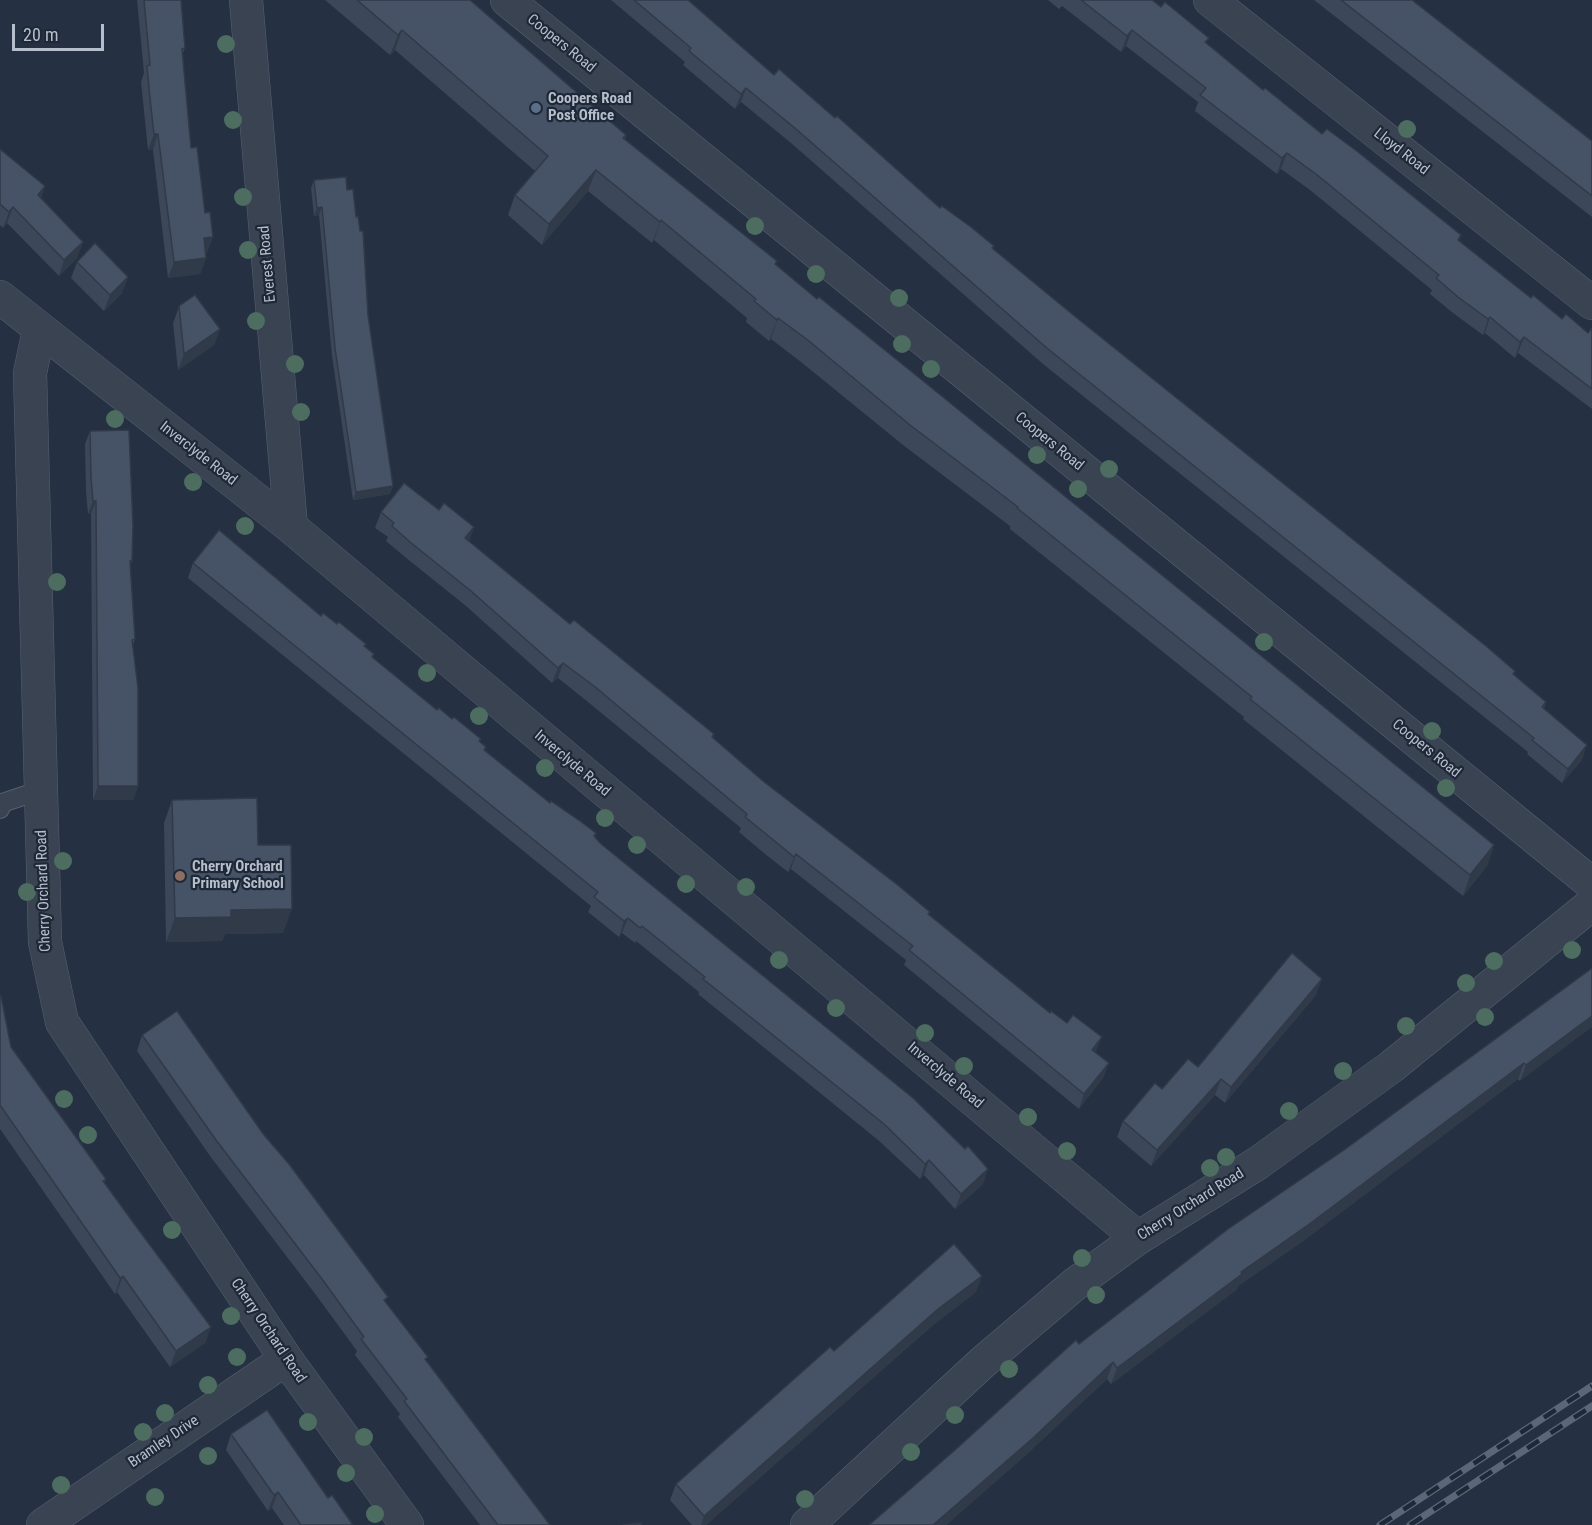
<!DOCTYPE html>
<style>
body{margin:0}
#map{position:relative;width:1592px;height:1525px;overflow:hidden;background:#253142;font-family:"Roboto Condensed",sans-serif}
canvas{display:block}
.scale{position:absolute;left:12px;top:24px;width:92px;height:27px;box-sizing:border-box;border:3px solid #b6becc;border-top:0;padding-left:8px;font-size:18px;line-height:21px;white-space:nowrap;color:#b6becc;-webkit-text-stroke:4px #1e2837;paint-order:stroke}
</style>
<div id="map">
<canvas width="1592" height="1525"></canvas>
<div class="scale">20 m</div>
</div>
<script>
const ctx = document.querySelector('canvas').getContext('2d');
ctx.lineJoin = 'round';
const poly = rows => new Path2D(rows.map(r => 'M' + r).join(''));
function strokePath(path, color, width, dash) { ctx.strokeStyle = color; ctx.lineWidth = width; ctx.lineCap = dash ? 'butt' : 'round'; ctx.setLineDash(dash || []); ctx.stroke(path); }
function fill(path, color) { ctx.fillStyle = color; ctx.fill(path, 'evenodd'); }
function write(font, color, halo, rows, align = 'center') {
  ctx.font = font + ' "Roboto Condensed",sans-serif'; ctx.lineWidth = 4.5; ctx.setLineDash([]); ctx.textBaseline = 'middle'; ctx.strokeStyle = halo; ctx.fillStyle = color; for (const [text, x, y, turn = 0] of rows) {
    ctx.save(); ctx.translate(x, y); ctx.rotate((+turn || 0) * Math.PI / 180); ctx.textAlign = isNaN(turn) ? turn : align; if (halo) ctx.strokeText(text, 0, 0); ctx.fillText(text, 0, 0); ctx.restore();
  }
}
const service = poly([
 [0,809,2,803,41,790]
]);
const minor = poly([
 [246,0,291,527],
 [507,0,1592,884],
 [1210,0,1592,303],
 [0,297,291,527,1138,1238],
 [39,330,30,373,45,942,62,1022,286,1359,407,1525],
 [43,1525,286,1359],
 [807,1525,983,1362,1075,1284,1138,1238,1258,1163,1391,1067,1592,904]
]);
strokePath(service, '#57616f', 20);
strokePath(minor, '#57616f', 34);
strokePath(service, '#394352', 18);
strokePath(minor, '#394352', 33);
const rail = poly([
 [1380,1525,1592,1386],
 [1410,1525,1592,1406]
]);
strokePath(rail, '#5b6779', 7);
strokePath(rail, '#1e2837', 4.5, [14]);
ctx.fillStyle = '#4c6d60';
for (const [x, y] of [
 [226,44],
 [233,120],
 [1407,129],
 [243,197],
 [755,226],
 [248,250],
 [816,274],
 [899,298],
 [256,321],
 [902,344],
 [295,364],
 [931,369],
 [301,412],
 [115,419],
 [1037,455],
 [1109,469],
 [193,482],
 [1078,489],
 [245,526],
 [57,582],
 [1264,642],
 [427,673],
 [479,716],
 [1432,731],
 [545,768],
 [1446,788],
 [605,818],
 [637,845],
 [63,861],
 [686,884],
 [746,887],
 [27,892],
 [1572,950],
 [779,960],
 [1494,961],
 [1466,983],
 [836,1008],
 [1485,1017],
 [1406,1026],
 [925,1033],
 [964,1066],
 [1343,1071],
 [64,1099],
 [1289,1111],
 [1028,1117],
 [88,1135],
 [1067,1151],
 [1226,1157],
 [1210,1168],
 [172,1230],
 [1082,1258],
 [1096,1295],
 [231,1316],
 [237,1357],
 [1009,1369],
 [208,1385],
 [165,1413],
 [955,1415],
 [308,1422],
 [143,1432],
 [364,1437],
 [911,1452],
 [208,1456],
 [346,1473],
 [61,1485],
 [155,1497],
 [805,1499],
 [375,1514]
]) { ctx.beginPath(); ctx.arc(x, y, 9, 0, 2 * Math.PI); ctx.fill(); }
fill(poly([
 [137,0,181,0,185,48,182,56,191,148,207,253,206,253,206,258,200,274,168,278,153,150,148,150,141,82,144,73],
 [325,0,470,0,626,135,625,139,777,261,775,264,817,299,1494,845,1487,866,1463,896,1243,719,1244,717,1010,529,1010,526,903,445,801,362,771,339,769,341,746,322,747,318,654,240,652,243,588,191,542,245,508,215,515,195,535,171,395,50,390,55],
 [611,0,688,0,774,75,835,118,940,208,993,249,1514,675,1546,702,1544,708,1582,760,1562,783,1527,754,1528,752,1043,364,791,143,741,102,735,109,683,65,685,62],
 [1048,0,1152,0,1207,43,1263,90,1322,134,1461,235,1459,241,1531,298,1562,319,1588,333,1592,328,1592,409,1518,353,1515,358,1485,333,1483,335,1453,313,1430,294,1432,290,1310,190,1281,169,1277,174,1195,111,1198,102,1126,46,1121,52,1062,6,1059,9],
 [1314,0,1412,0,1592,141,1592,217],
 [0,149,45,186,41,198,83,242,77,258,59,276,7,223,3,228,0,225],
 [314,180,347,190,368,315,393,486,390,494,353,500,332,356,319,215,314,216,311,188],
 [77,262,122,293,104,311,71,278],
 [179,307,220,329,214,345,178,370,173,323],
 [90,431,132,561,130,567,135,639,133,645,138,786,133,800,93,800,91,514,88,514,86,492,85,444],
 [439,510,474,527,469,541,570,624,714,734,713,738,763,781,930,912,929,915,1109,1063,1103,1078,1079,1109,904,965,906,960,791,869,788,872,765,854,739,832,741,828,588,702,558,678,552,683,466,606,405,557,386,541,388,537,375,528,381,512],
 [193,563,321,616,337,624,366,644,365,647,373,658,437,710,480,742,486,747,485,750,550,803,595,836,600,843,983,1184,955,1209,924,1175,920,1179,878,1140,698,994,699,992,636,941,635,943,622,933,619,937,588,912,591,906,188,578],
 [172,800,258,845,283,933,225,934,222,941,166,942,164,823],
 [1592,968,1520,1081,1518,1079,1303,1241,1238,1286,1236,1290,1111,1384,1107,1379,1027,1454,946,1525,869,1525,1079,1344],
 [1316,995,1225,1103,1215,1095,1151,1166,1117,1137,1123,1121,1198,1067],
 [0,996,11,1047,106,1179,104,1183,138,1229,211,1327,205,1343,170,1367,117,1292,115,1294,0,1129],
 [142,1035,264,1135,386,1303,426,1361,550,1525,480,1525,398,1417,400,1414,355,1355,357,1351,316,1295,210,1156,137,1051],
 [976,1292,933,1325,706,1525,692,1525,670,1500,676,1484,834,1351],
 [231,1434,328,1498,353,1525,284,1525,272,1508,268,1511,226,1450]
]), '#3c4759');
fill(poly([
 [402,30,395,50,390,55,398,35],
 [1132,30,1126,46,1121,52,1127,36],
 [746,88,741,102,735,109,741,94],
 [154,134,158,134,153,150,148,150],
 [1287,153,1281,169,1277,174,1282,158],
 [596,170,588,191,542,245,549,224],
 [45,186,39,202,38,195],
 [13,207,7,223,3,228,9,212],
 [322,207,319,215,314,216,317,208],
 [661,220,654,240,652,243,660,222],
 [213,237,207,253,198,254,204,238],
 [83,242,77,258,59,276,64,260],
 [206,258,200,274,168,278,174,262],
 [128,277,122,293,104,311,110,295],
 [1490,317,1485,333,1483,335,1488,319],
 [778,318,771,339,769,341,777,320],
 [220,329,214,345,178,370,184,354],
 [1524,337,1518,353,1515,358,1520,342],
 [393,486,390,494,353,500,356,492],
 [93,501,96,501,91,514,88,514],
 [474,527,469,542,465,538],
 [563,663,558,678,552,683,558,668],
 [1587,745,1582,760,1562,783,1568,769],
 [98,786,138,786,133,800,93,800],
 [1494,845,1487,866,1463,896,1470,875],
 [796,854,791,869,788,872,794,857],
 [292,909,283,933,225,934,222,941,166,942,175,918,231,910],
 [628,918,622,933,619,937,624,921],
 [1322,979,1316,995,1225,1103,1231,1087],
 [1592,1016,1592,1027,1520,1081,1526,1065],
 [1102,1037,1096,1052,1086,1065,1092,1050],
 [1109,1063,1103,1078,1079,1109,1084,1094],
 [1524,1063,1518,1079,1303,1241,1238,1286,1236,1290,1111,1384,1117,1368,1241,1272],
 [1221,1079,1215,1095,1151,1166,1157,1150],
 [929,1160,924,1175,920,1179,925,1164],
 [988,1169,983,1184,955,1209,961,1194],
 [123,1276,117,1292,115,1294,120,1278],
 [982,1276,976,1292,933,1325,706,1525,701,1525,704,1516,938,1309],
 [211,1327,205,1343,170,1367,176,1351],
 [1113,1362,1107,1379,1027,1454,946,1525,933,1525],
 [278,1492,272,1508,268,1511,274,1495]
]), '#313a48');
const building = poly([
 [144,0,181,0,185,48,182,49,191,148,197,147,205,213,210,212,213,237,204,238,206,258,174,262,158,134,154,134,150,98,147,66,150,65,144,0],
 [357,0,470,0,626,135,623,138,777,261,775,264,817,299,819,297,922,380,1494,845,1470,875,1250,699,1252,697,1017,508,1018,507,910,425,809,341,778,318,777,320,754,301,756,299,661,220,660,222,596,170,549,224,515,195,548,156,402,30,398,35,357,0],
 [634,0,688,0,774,75,779,69,835,118,837,116,940,208,942,206,971,227,994,246,992,248,1072,314,1486,646,1515,671,1513,674,1546,702,1542,707,1587,745,1568,769,1532,740,1534,738,1048,349,796,129,746,88,741,94,689,51,691,48,634,0],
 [1081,0,1152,0,1161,7,1165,2,1209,38,1205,42,1263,90,1265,88,1322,134,1327,129,1358,152,1461,235,1458,240,1531,298,1533,295,1562,319,1566,314,1588,333,1592,328,1592,389,1524,337,1520,342,1490,317,1488,319,1458,297,1436,278,1439,275,1316,174,1287,153,1282,158,1200,95,1206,88,1132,30,1127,36,1081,0],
 [1341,0,1412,0,1592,141,1592,196,1341,0],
 [0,149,45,186,38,195,83,242,64,260,13,207,9,212,0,204,0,149],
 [346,177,347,190,353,189,356,217,358,216,360,231,363,231,368,315,393,486,356,492,335,348,322,207,317,208,314,180,346,177],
 [95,243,128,277,110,295,77,262,95,243],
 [195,295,220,329,184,354,179,306,195,295],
 [129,430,133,526,132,561,130,561,135,639,132,640,138,688,138,786,98,786,96,501,93,501,91,478,90,431,129,430],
 [404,483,439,510,444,503,474,527,465,538,570,624,574,620,714,734,712,737,763,781,899,886,930,912,928,914,1050,1013,1051,1011,1067,1023,1073,1015,1102,1037,1092,1050,1109,1063,1084,1094,909,950,913,946,796,854,794,857,771,838,745,817,747,814,594,686,563,663,558,668,471,591,410,542,392,526,394,523,381,512,404,483],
 [219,530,321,616,323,613,337,624,339,622,366,644,364,646,374,654,372,657,437,710,439,708,452,719,454,717,481,739,479,741,486,747,484,750,550,803,551,801,580,821,596,833,594,836,600,843,913,1098,965,1149,968,1146,988,1169,961,1194,929,1160,925,1164,884,1124,703,979,705,977,642,926,640,928,628,918,624,921,594,897,598,892,193,563,219,530],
 [257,798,258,845,291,845,292,909,231,910,231,917,175,918,172,800,257,798],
 [1292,953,1322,979,1231,1087,1221,1079,1157,1150,1123,1121,1155,1083,1162,1089,1188,1059,1198,1067,1292,953],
 [1592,968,1592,1016,1526,1065,1524,1063,1308,1225,1241,1272,1242,1274,1117,1368,1113,1362,1033,1438,933,1525,869,1525,955,1450,1076,1340,1079,1344,1228,1229,1344,1150,1592,968],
 [0,996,1,996,11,1047,106,1179,103,1181,138,1229,211,1327,176,1351,123,1276,120,1278,0,1105,0,996],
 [177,1011,264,1135,289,1164,388,1297,384,1300,428,1357,425,1359,550,1525,498,1525,404,1401,407,1399,361,1339,364,1337,322,1279,216,1140,142,1035,177,1011],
 [954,1244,982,1276,938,1309,704,1516,676,1484,830,1347,834,1351,954,1244],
 [267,1410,328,1498,332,1495,353,1525,301,1525,278,1492,274,1495,231,1434,267,1410],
 [641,1523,641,1525,623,1525,641,1523]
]);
fill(building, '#465367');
strokePath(building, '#313a48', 1.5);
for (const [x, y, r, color] of [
 [536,108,6,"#5c6f8a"],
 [180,876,6,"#8d6e63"]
]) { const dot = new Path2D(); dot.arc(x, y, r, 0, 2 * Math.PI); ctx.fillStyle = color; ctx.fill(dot); strokePath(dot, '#1e2837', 2); }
write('15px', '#b6becc', '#1e2837', [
 ["Coopers Road",561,44,39],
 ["Lloyd Road",1401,152,38],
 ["Everest Road",268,264,-95],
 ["Coopers Road",1049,442,39],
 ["Inverclyde Road",198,454,38],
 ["Coopers Road",1426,749,39],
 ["Inverclyde Road",572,764,40],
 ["Cherry Orchard Road",44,891,-92],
 ["Inverclyde Road",945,1076,40],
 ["Cherry Orchard Road",1191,1205,-32],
 ["Cherry Orchard Road",268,1331,56],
 ["Bramley Drive",164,1442,-34]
]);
write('bold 15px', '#b6becc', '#1e2837', [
 ["Coopers Road",548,99],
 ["Post Office",548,116],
 ["Cherry Orchard",192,867],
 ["Primary School",192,884]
], 'left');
</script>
